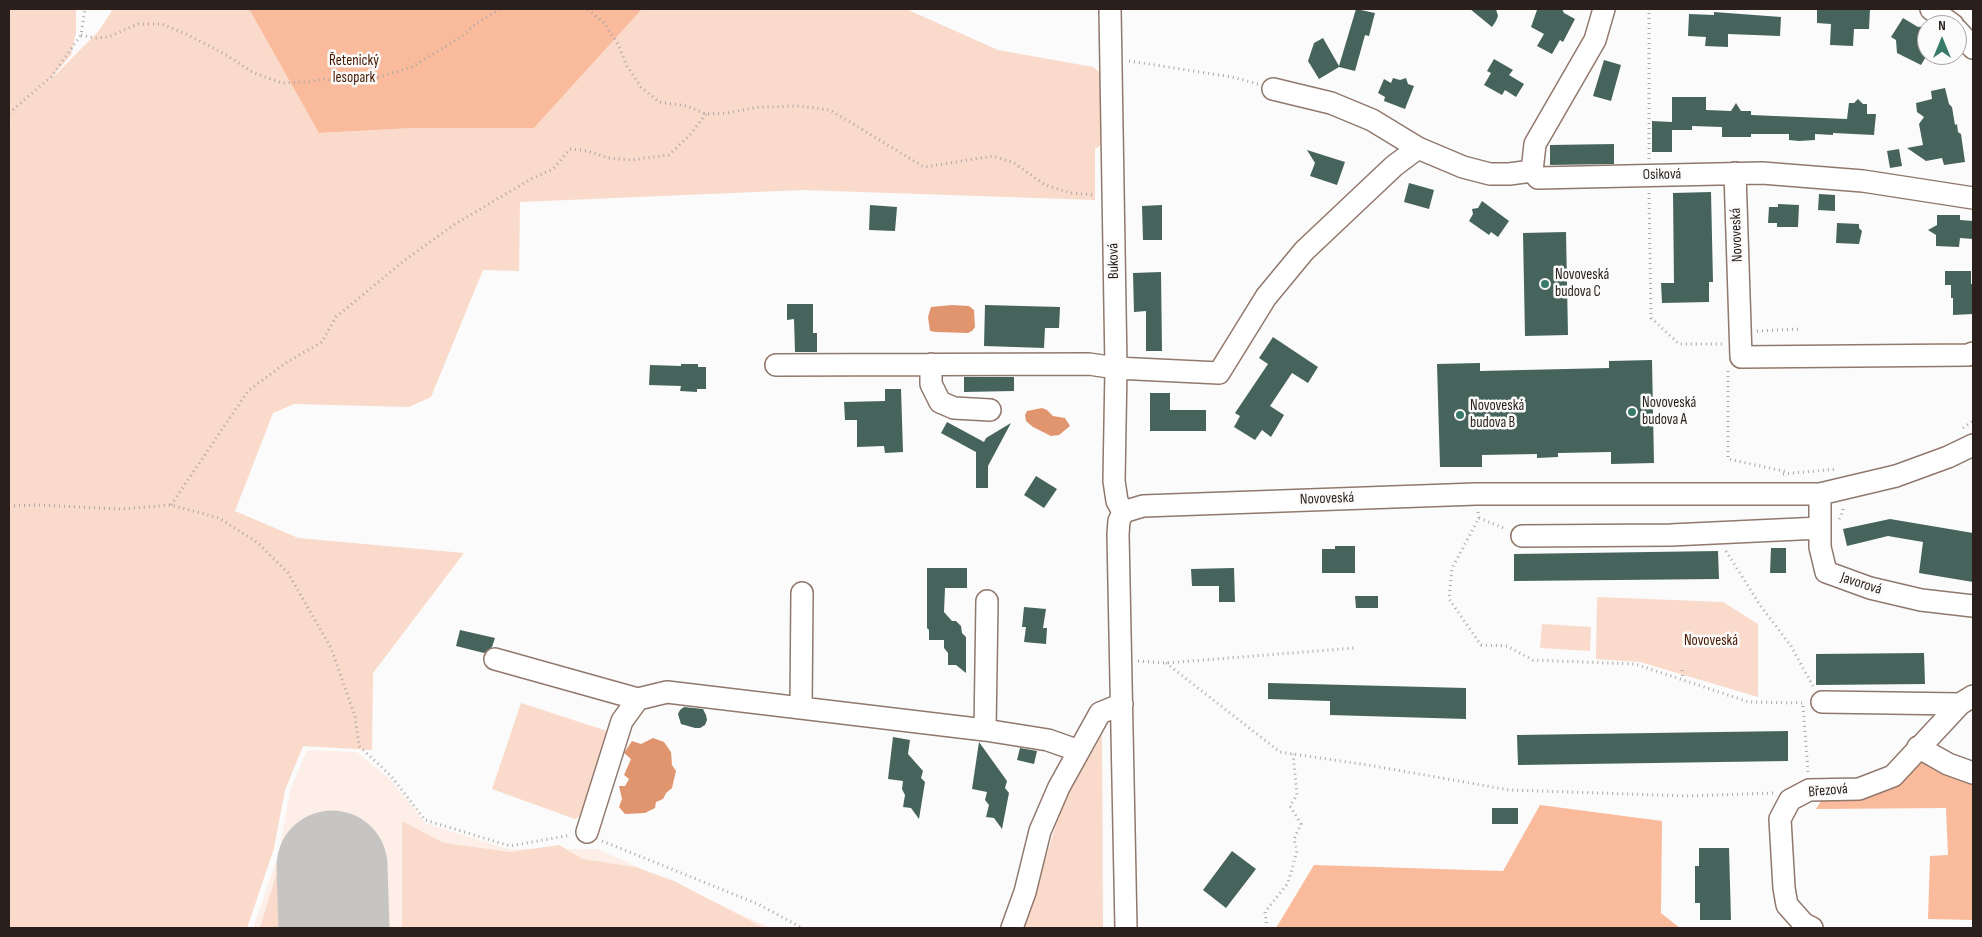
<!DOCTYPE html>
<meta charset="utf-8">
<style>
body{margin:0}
#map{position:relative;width:1982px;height:937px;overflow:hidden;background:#fafbfa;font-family:"Sofia Sans Condensed",sans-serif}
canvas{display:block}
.frame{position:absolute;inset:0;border:10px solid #2a1f1a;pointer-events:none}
.north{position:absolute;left:1917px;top:15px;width:50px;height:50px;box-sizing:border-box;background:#fafbfa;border:1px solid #a7a3a0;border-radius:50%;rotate:0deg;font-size:14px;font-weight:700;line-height:20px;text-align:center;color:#2a1f1a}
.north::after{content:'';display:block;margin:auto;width:18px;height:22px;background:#387a6a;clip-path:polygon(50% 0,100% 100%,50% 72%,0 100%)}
</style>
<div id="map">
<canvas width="1982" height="937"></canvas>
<div class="frame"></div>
<div class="north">N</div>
</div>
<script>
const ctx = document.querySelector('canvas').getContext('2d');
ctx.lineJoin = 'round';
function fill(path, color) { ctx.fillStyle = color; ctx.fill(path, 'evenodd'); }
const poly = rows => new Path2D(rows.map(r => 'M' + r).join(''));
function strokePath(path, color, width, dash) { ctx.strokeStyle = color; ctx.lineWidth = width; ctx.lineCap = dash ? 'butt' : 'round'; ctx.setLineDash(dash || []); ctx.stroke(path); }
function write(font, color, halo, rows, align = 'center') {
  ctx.font = font + ' "Sofia Sans Condensed",sans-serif'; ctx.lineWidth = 5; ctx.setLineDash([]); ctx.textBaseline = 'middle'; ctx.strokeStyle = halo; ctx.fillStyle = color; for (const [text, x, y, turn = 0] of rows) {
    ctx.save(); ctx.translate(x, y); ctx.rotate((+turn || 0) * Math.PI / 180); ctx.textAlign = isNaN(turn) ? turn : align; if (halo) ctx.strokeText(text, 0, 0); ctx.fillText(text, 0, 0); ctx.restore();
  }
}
fill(poly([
 [307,750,357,752,390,779,425,823,508,849,598,849,771,928,253,928,279,853,290,791]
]), '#fdefe7');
fill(poly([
 [9,9,76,9,76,33,71,55,47,83,98,32,113,9,249,9,320,133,414,128,534,128,642,9,906,9,998,50,1093,67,1105,77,1106,142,1095,149,1095,200,803,190,520,202,519,271,483,270,431,397,409,407,294,404,273,413,235,511,298,538,464,553,373,673,372,750,303,746,285,790,274,848,247,928,9,928,9,123,12,120,9,122],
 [1597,597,1723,602,1758,624,1758,697,1640,662,1596,659],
 [1542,624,1591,627,1590,651,1540,648],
 [521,703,610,732,584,814,575,819,492,789],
 [1102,735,1103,928,1024,928,1063,802],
 [402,821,444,843,511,852,559,845,583,859,635,867,674,881,764,928,402,928],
 [289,833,292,928,260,928]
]), '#f9dacb');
fill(poly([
 [249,9,642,9,534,128,414,128,319,133],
 [1923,757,1973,783,1973,920,1928,919,1930,856,1948,855,1946,808,1816,809,1823,798],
 [1540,805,1662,821,1661,913,1680,928,1276,928,1314,865,1503,871]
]), '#fabb9c');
fill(poly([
 [952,305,969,306,974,310,975,327,972,331,968,333,936,332,930,331,928,317,931,307],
 [1042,408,1047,410,1053,416,1065,418,1070,426,1059,435,1051,436,1033,427,1026,421,1025,415,1027,411],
 [653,738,664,742,671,752,672,765,676,771,672,788,666,793,663,799,656,802,655,808,645,813,625,814,619,807,622,799,619,786,625,786,629,779,624,775,631,759,624,753,632,741,641,744]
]), '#e1956f');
strokePath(poly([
 [332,866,334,928]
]), '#c7c5c3', 111);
fill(poly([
 [1356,9,1375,13,1369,36,1365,35,1355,71,1339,67,1319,79,1308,61,1314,43,1323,38,1339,66],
 [1470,9,1496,9,1498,16,1496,21,1492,27],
 [1542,9,1562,9,1564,13,1575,19,1563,42,1560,40,1552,54,1537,46,1544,34,1531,27,1537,10],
 [1817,9,1870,9,1869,29,1854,29,1853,46,1830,45,1831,24,1817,23],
 [1714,12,1781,17,1780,36,1728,34,1728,47,1705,46,1706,37,1688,36,1689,14,1714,15],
 [1903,18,1918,27,1925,26,1927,31,1927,55,1921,65,1897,53,1896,40,1891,37],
 [1494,59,1513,70,1509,75,1524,84,1516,97,1505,90,1502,95,1484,85,1491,73,1487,71],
 [1604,60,1621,65,1611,101,1593,96],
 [1393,78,1400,80,1406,78,1408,84,1414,86,1405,109,1384,101,1385,97,1378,93,1384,79,1391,83],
 [1945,88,1949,104,1952,107,1955,125,1957,124,1958,132,1961,134,1965,162,1944,165,1942,158,1926,161,1907,148,1923,145,1919,124,1924,117,1917,112,1916,103,1932,99,1931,91],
 [1672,97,1706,97,1706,110,1731,111,1736,103,1741,111,1751,111,1751,115,1847,119,1849,103,1854,103,1858,99,1863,104,1867,104,1867,114,1876,114,1874,135,1833,133,1833,135,1815,134,1815,140,1799,141,1789,140,1789,134,1751,134,1751,137,1722,137,1722,127,1692,126,1692,130,1672,130,1672,152,1652,152,1652,121,1672,122],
 [1614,144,1614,164,1550,165,1550,145],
 [1899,149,1902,166,1890,168,1887,151],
 [1307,150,1345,162,1337,185,1310,176,1315,163],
 [1409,183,1434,190,1429,209,1404,202],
 [1711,192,1713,282,1709,282,1709,302,1662,303,1661,283,1674,283,1673,193],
 [1819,194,1835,195,1835,211,1818,210],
 [1482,201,1509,221,1498,237,1491,232,1489,235,1469,221,1473,214,1472,209,1478,208],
 [1778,204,1799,205,1798,227,1777,227,1777,223,1768,223,1769,207,1778,207],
 [870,205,897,207,895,231,869,230],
 [1162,205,1162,240,1143,240,1142,206],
 [1937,215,1960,215,1960,220,1973,221,1973,239,1960,238,1959,247,1936,246,1936,235,1928,230,1937,225],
 [1837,223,1859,224,1859,228,1862,231,1859,244,1836,243],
 [1566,232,1568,335,1525,336,1523,233],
 [1945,271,1971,271,1971,284,1973,284,1973,314,1953,315,1953,298,1951,298,1951,285,1945,285],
 [1161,272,1162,351,1146,351,1146,311,1134,312,1133,273],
 [787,304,813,304,813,333,817,333,817,352,795,352,794,319,787,320],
 [985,305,1060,307,1059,328,1045,328,1044,348,984,346],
 [1273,337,1318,367,1308,383,1292,373,1270,406,1284,415,1271,437,1262,430,1255,440,1234,427,1240,416,1235,413,1268,364,1259,358],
 [1652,360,1654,463,1611,464,1611,452,1558,453,1558,457,1537,458,1537,454,1482,455,1482,467,1440,467,1437,364,1480,363,1480,371,1609,368,1609,361],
 [681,364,698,364,698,367,706,367,706,389,697,389,697,392,680,391,681,386,649,385,650,365,681,366],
 [964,377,1014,377,1014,391,964,392],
 [885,389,901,389,903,452,885,453,884,446,857,447,857,420,845,420,844,402,885,401],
 [1150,393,1170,393,1170,410,1206,410,1206,431,1150,431],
 [947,422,984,442,986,438,1011,423,988,466,988,488,976,488,976,452,941,433],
 [1036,476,1057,489,1044,508,1024,495],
 [1890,519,1973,533,1973,582,1919,573,1923,542,1888,536,1847,546,1843,529],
 [1335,546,1355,546,1355,573,1322,573,1322,549,1335,549],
 [1771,548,1786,548,1786,573,1770,573],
 [1718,551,1719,579,1514,581,1514,554],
 [927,568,967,568,967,588,945,588,944,612,952,621,956,621,961,626,962,633,966,637,966,673,956,665,948,665,948,653,944,648,944,640,929,640,929,630,927,628],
 [1234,568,1235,602,1219,602,1219,586,1192,586,1191,569],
 [1355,596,1378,596,1378,608,1356,608],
 [1024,607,1046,609,1043,628,1047,628,1046,644,1024,642,1026,627,1022,627],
 [460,630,495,638,492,647,484,653,456,646],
 [1924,653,1925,684,1816,685,1816,654],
 [1268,683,1466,688,1466,719,1330,715,1330,701,1268,699],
 [684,707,703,709,706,715,707,720,705,725,700,728,695,728,681,724,678,714,680,710],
 [1788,731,1788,761,1518,765,1517,735],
 [893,737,910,740,908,754,923,771,921,778,925,782,919,819,911,808,903,807,905,795,902,789,903,781,888,779],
 [979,742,1007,781,1005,788,1009,793,1002,829,994,818,986,817,989,805,985,800,987,792,972,789],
 [1020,748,1037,751,1034,764,1017,760],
 [1492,808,1518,808,1518,824,1492,824],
 [1699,848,1729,848,1731,920,1700,920,1700,903,1695,903,1695,866,1699,866],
 [1232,851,1256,869,1226,908,1203,890]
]), '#47645c');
const minor = poly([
 [1110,9,1116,368,1114,481,1117,501,1123,512],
 [1604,9,1595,40,1535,144,1532,171,1538,178,1762,173,1863,181,1973,198],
 [1931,9,1953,25],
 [1957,30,1973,48],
 [1273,89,1331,103,1372,120,1418,148,1463,167,1490,174,1509,174,1532,171],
 [1735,173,1741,357,1968,355,1973,353],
 [931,364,931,384,940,402,954,408,990,410],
 [776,365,1089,364,1116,368,1219,373,1266,297,1304,251,1394,166,1418,148],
 [1820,494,1820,547,1826,572,1870,588,1921,600,1973,606],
 [1123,512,1143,506,1476,494,1820,494,1896,476,1948,457,1973,445],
 [1123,512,1119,521,1118,534,1126,928],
 [1522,536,1671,535,1820,528],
 [495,659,638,699],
 [1822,702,1960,704],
 [801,708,802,593],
 [985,730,987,601],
 [1918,747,1948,764,1973,773],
 [587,832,622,721,638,699,667,692,985,730,1048,740,1079,751],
 [1012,928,1025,892,1040,831,1059,787,1100,713,1122,704],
 [1812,928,1804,924,1787,905,1784,888,1780,819,1790,800,1809,790,1859,789,1893,776,1960,704,1973,696]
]);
strokePath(minor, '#91786c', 24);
strokePath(poly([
 [588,9,605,24,618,44,627,66,641,87,659,102,687,106,706,114,727,113,759,107,799,106,830,110,924,167,993,156,1014,163,1045,185,1071,193,1095,195],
 [81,35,95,38,108,37,138,24,162,24,186,34,223,53,254,73,282,83,306,82,323,79,349,82,379,77,412,67,461,37,477,23,500,9],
 [1129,61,1232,77,1258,84],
 [9,113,51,77,81,35,85,9],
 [1649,159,1649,9],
 [1649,193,1651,318,1679,344,1724,344],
 [1757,331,1801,329],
 [1728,371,1728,459,1788,472],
 [1963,428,1973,421],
 [1783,474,1837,469],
 [171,505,248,391,287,362,322,342,336,317,405,260,455,224,531,179,553,169,570,149,588,151,608,158,631,160,669,155,689,136,706,114],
 [9,506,37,505,122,509,171,505,219,518,258,543,288,573,331,648,355,716,359,746,391,776,425,820,510,846,571,835],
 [1478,512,1479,518,1452,568,1449,599,1481,645,1507,646,1533,660,1635,664,1749,702,1806,703],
 [1479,518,1506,529],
 [1839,519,1843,511,1843,507],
 [1726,551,1760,605,1791,646,1813,686],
 [1138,661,1166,663,1354,648],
 [1166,663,1280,752,1374,766,1509,790,1688,796,1774,793],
 [1682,670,1683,680],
 [1803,706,1808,772],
 [602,841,758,904,802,928],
 [1267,928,1265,912,1288,883,1297,851,1294,839,1301,824,1290,806,1297,795,1293,754]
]), '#aba7a5', 3, [1, 4]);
strokePath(minor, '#fff', 21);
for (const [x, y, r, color] of [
 [1545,284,5,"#387a6a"],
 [1632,412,5,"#387a6a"],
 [1460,415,5,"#387a6a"]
]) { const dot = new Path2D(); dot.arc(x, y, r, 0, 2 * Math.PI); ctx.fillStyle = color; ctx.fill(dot); strokePath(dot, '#fafbfa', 2); }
write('15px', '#481900', '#fafbfa', [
 ["Řetenický",354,61],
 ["lesopark",354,78],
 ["Novoveská",1711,641]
]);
write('15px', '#2a1f1a', '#fafbfa', [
 ["Osiková",1662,175,-1],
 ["Novoveská",1737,235,-92],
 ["Buková",1114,261,-91],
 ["Novoveská",1327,499,-2],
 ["Javorová",1861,584,18],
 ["Březová",1828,791,-5]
]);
write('15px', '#2a1f1a', '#fafbfa', [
 ["Novoveská",1555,275],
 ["budova C",1555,292],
 ["Novoveská",1642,403],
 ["budova A",1642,420],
 ["Novoveská",1470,406],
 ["budova B",1470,423]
], 'left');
</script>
